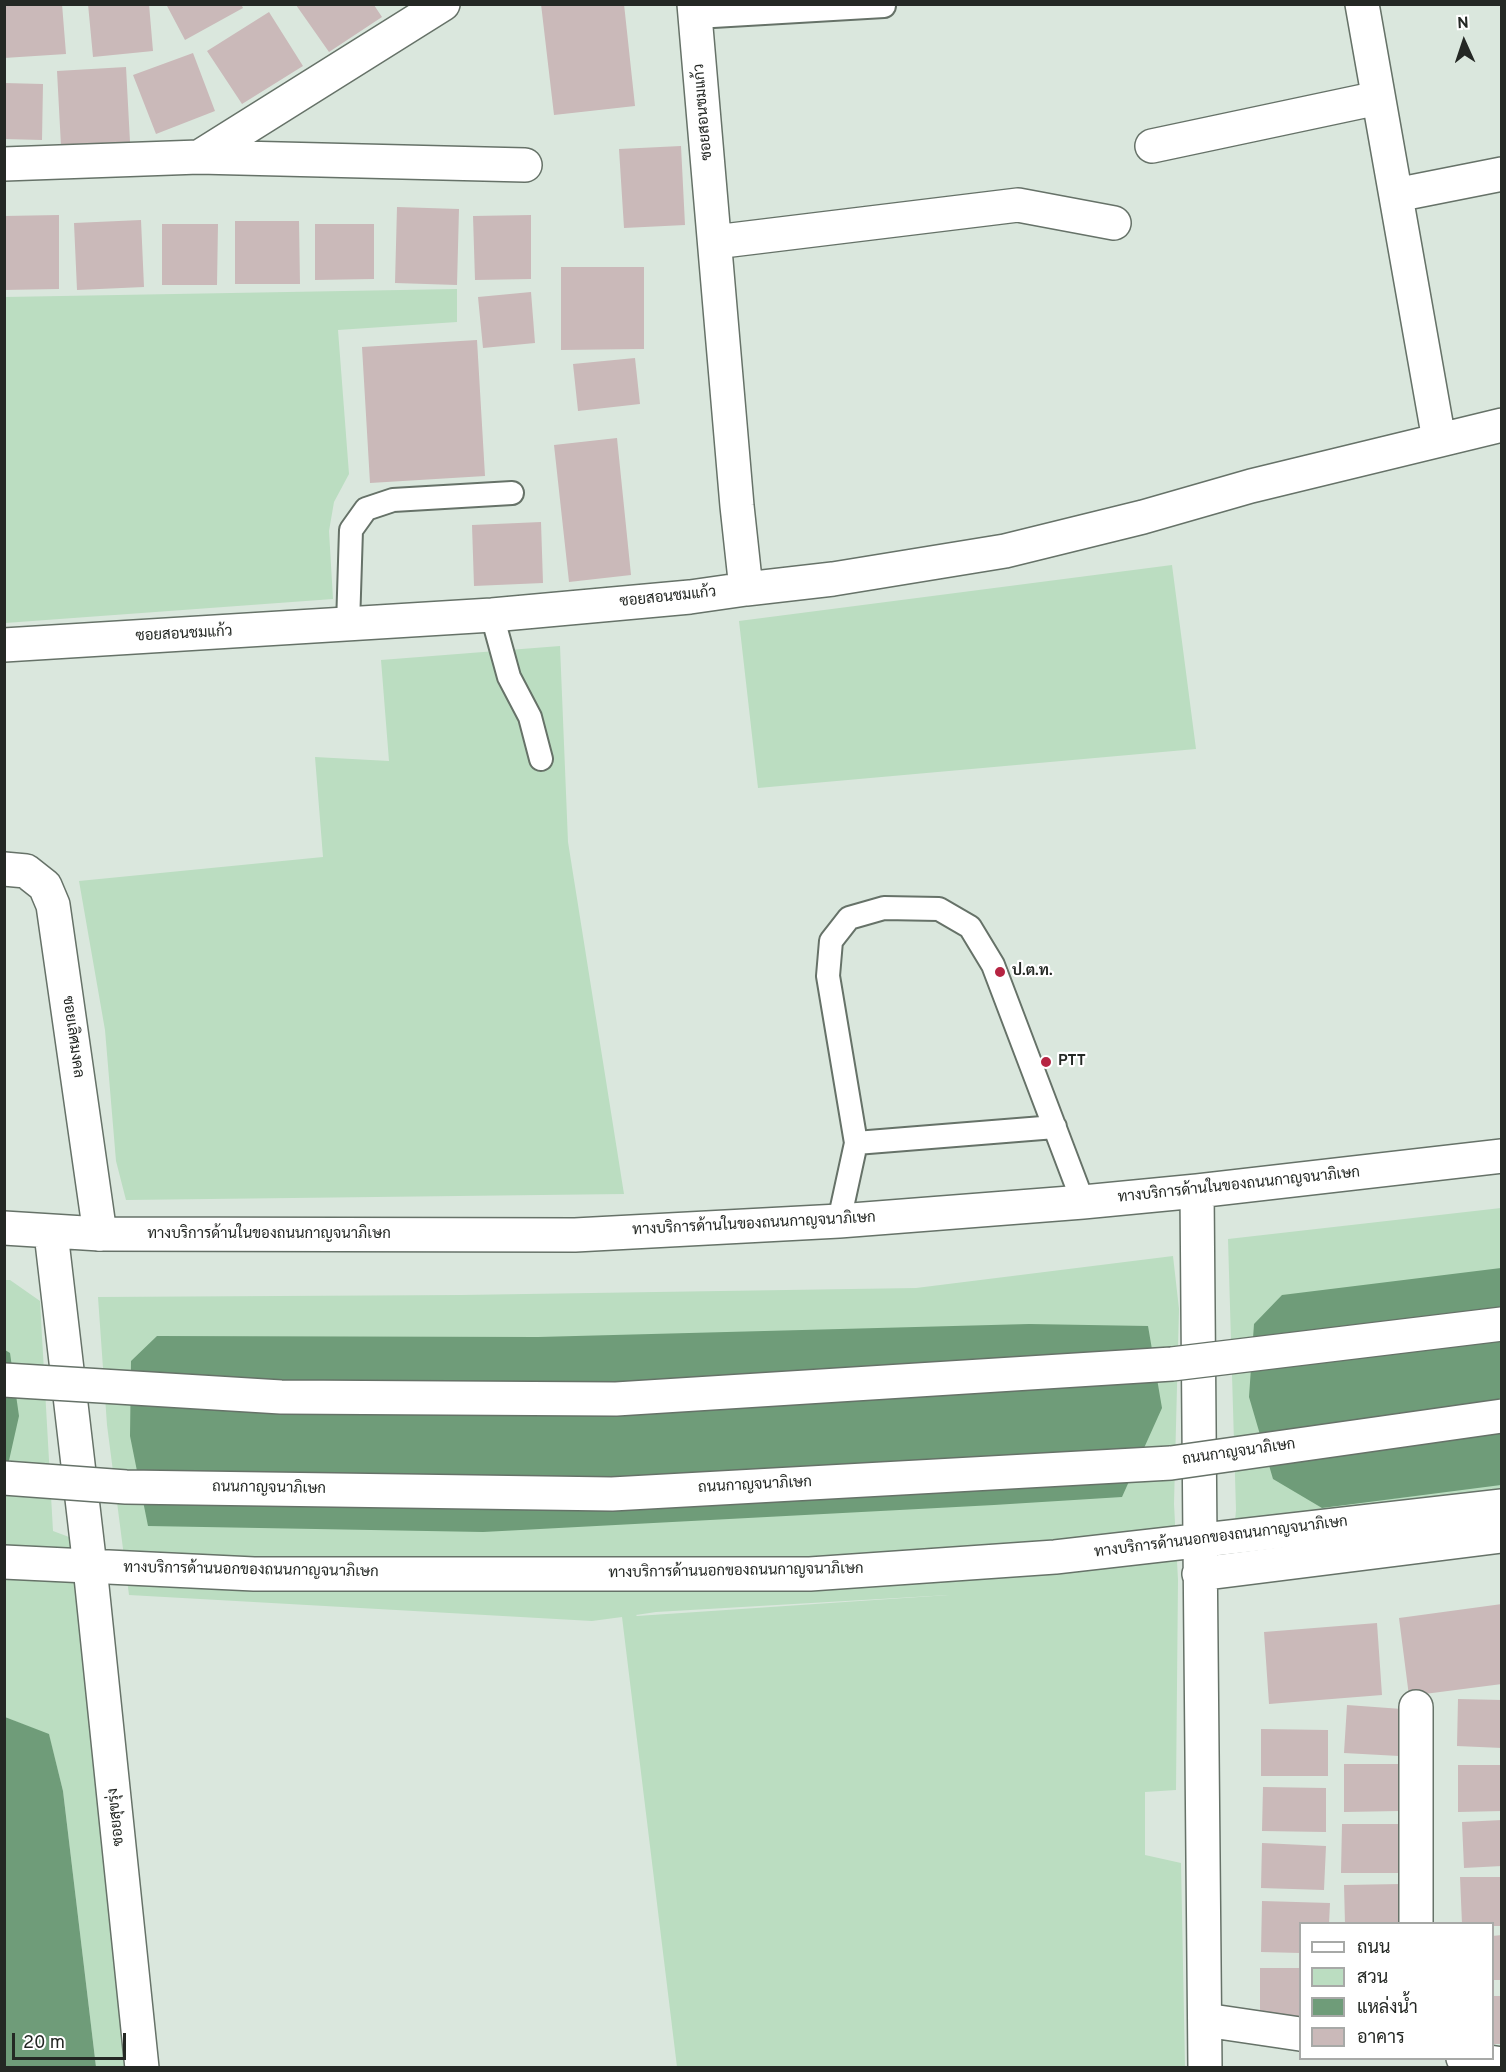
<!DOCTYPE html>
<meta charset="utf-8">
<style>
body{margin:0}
#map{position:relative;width:1506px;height:2072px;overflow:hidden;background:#dae7dd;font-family:Overpass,Sarabun,sans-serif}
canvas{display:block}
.frame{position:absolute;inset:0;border:6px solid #242824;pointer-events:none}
.legend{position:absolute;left:1299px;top:1922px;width:195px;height:138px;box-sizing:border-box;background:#fff;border:2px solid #a7a9a7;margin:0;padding:8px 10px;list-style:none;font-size:18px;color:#242824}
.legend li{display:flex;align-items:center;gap:12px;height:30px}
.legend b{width:30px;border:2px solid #a7a9a7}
.north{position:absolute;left:1434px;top:12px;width:60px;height:60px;-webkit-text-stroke:4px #fff;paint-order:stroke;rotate:357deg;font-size:16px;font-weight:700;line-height:24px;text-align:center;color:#242824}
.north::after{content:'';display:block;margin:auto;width:21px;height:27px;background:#242824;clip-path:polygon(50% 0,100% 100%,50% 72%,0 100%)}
.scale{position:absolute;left:12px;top:2033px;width:114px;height:27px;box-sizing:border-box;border:3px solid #242824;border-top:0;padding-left:8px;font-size:18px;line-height:21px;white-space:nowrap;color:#242824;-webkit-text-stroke:4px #fff;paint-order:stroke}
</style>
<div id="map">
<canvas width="1506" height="2072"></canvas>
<div class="frame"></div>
<ul class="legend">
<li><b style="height:8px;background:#fff"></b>ถนน</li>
<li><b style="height:16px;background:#bbddc1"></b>สวน</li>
<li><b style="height:16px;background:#6f9c79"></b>แหล่งน้ำ</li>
<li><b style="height:16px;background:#cab9b9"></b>อาคาร</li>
</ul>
<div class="north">N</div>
<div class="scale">20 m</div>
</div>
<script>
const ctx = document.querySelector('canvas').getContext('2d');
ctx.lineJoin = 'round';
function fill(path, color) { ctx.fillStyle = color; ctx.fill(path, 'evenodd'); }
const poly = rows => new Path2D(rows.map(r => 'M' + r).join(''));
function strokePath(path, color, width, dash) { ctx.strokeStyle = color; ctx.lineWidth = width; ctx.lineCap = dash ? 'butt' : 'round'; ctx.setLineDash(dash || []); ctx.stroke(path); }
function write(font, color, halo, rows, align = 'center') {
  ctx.font = font + ' Overpass,Sarabun,sans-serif'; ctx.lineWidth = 4.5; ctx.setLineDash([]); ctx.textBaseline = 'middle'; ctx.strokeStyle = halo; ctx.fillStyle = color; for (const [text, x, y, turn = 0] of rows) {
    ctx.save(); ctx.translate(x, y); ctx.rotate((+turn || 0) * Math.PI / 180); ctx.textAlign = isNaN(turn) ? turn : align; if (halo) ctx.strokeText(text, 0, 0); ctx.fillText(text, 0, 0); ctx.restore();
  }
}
fill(poly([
 [457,289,457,322,338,330,349,474,334,502,329,531,333,599,5,623,5,297],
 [1172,565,1196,749,758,788,739,621],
 [560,646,568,842,624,1194,126,1200,116,1161,105,1030,79,881,323,857,315,757,389,761,381,660],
 [1501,1208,1501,1519,1233,1543,1236,1510,1228,1239],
 [1173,1256,1179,1309,1174,1504,1178,1580,1176,1790,1145,1792,1145,1855,1181,1863,1185,2067,677,2067,622,1617,592,1621,129,1595,107,1425,98,1297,461,1295,916,1288],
 [949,1595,637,1616,636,1615,656,1612],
 [4,1280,10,1280,40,1301,53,1531,69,1537,129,2067,96,2067,63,1791,49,1735,5,1717]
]), '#bbddc1');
fill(poly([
 [1501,1268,1501,1485,1322,1508,1273,1479,1249,1397,1254,1324,1282,1295],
 [1029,1324,1148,1326,1162,1408,1122,1497,994,1505,483,1532,148,1526,130,1436,131,1361,157,1336,538,1337],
 [5,1350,10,1353,19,1416,8,1465,5,1470],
 [5,1717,49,1734,63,1791,96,2067,5,2067]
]), '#6f9c79');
fill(poly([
 [4,4,62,4,66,54,4,58],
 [88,4,149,4,153,51,93,57],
 [166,4,241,4,243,8,185,40],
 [541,4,624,4,635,106,554,115],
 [296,5,374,5,382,17,329,52],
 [269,12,303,66,242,104,207,51],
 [193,53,215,111,156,134,133,75],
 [126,67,130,142,61,146,57,71],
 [4,83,43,84,42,140,4,139],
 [681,146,685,225,624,228,619,149],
 [397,207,459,209,457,285,395,283],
 [59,215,59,289,4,290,4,216],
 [531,215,531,279,475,280,473,216],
 [141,220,144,287,77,290,74,223],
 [235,221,299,221,300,284,235,284],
 [162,224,218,224,217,285,162,285],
 [315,224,374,224,374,279,315,280],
 [561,267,644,267,644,349,561,350],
 [531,292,535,343,483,348,478,297],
 [477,340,485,476,370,483,362,347],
 [635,358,640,404,578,411,573,364],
 [617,438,631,575,569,582,554,445],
 [541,522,543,583,474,586,472,525],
 [1502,1604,1502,1684,1409,1696,1399,1618],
 [1377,1623,1382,1695,1269,1704,1264,1632],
 [1458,1699,1502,1700,1502,1748,1457,1746],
 [1347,1705,1402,1709,1399,1756,1344,1753],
 [1261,1729,1328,1730,1328,1776,1261,1776],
 [1344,1764,1398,1764,1399,1811,1344,1812],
 [1458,1765,1502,1765,1502,1811,1458,1812],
 [1263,1787,1326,1788,1326,1832,1262,1831],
 [1502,1820,1502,1866,1464,1868,1462,1822],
 [1342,1824,1400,1824,1400,1873,1341,1873],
 [1262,1843,1326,1846,1324,1890,1261,1888],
 [1460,1877,1502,1877,1502,1926,1492,1926,1492,1924,1462,1924],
 [1401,1884,1401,1924,1345,1924,1344,1885],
 [1262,1901,1330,1903,1329,1924,1300,1924,1300,1953,1261,1952],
 [1502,1935,1502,1980,1492,1980,1492,1936],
 [1260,1968,1300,1968,1300,2019,1260,2019],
 [1492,1996,1502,1996,1502,2044,1492,2044]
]), '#cab9b9');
const lane = poly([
 [696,17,884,6],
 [492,615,509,677,530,717,541,759],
 [348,625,351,530,366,509,393,500,512,493],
 [856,1143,1055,1127],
 [839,1221,856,1143,828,976,831,941,849,918,884,908,939,909,970,927,993,965,1083,1202]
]);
const street = poly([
 [1362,4,1439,440],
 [1152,146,1378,98],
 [199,157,525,165],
 [4,164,199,157,443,4],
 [1396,195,1502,174],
 [715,242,1018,205,1114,223],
 [746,589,833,579,1005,551,1143,517,1251,486,1502,425],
 [4,645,492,615,690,597,746,589,737,506,694,4],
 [4,869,26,871,45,886,53,905,100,1234],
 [1200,1541,1205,2068],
 [90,1567,142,2068],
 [1199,1574,1502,1536],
 [1416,1707,1416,1924],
 [1205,2020,1300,2034],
 [1463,2058,1502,2064]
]);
const secondary = poly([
 [1197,1191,1200,1541],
 [4,1228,100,1234,575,1235,839,1221,1083,1202,1197,1191,1502,1156],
 [51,1233,90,1567],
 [4,1562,254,1574,810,1574,1055,1557,1502,1506]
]);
strokePath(lane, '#667268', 26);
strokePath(street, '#667268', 36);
strokePath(secondary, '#667268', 36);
strokePath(lane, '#fff', 22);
strokePath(street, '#fff', 33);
strokePath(secondary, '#fff', 33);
const highwayBridge = poly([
 [4,1380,281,1397,616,1399,1172,1364,1502,1324],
 [4,1478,126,1487,612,1494,1171,1463,1502,1416]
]);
strokePath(highwayBridge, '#667268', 36, []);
strokePath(highwayBridge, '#fff', 33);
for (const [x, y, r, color] of [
 [1000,972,6,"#b62442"],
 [1046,1062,6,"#b62442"]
]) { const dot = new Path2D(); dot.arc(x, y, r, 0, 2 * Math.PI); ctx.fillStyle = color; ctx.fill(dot); strokePath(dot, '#fff', 2); }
write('15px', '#242824', '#fff', [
 ["ซอยสอนชมแก้ว",704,112,-95],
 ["ซอยสอนชมแก้ว",668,598,-6],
 ["ซอยสอนชมแก้ว",184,635,-3],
 ["ซอยเลิศมงคล",72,1037,82],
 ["ทางบริการด้านในของถนนกาญจนาภิเษก",1239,1186,-6],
 ["ทางบริการด้านในของถนนกาญจนาภิเษก",754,1225,-3],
 ["ทางบริการด้านในของถนนกาญจนาภิเษก",269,1235],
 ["ถนนกาญจนาภิเษก",1239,1453,-8],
 ["ถนนกาญจนาภิเษก",755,1486,-3],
 ["ถนนกาญจนาภิเษก",269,1489,1],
 ["ทางบริการด้านนอกของถนนกาญจนาภิเษก",1221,1538,-7],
 ["ทางบริการด้านนอกของถนนกาญจนาภิเษก",251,1571,1],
 ["ทางบริการด้านนอกของถนนกาญจนาภิเษก",736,1572,-1],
 ["ซอยสุขรุ่ง",117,1817,-96]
]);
write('bold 15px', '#242824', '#fff', [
 ["ป.ต.ท.",1012,972],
 ["PTT",1058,1062]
], 'left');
</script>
